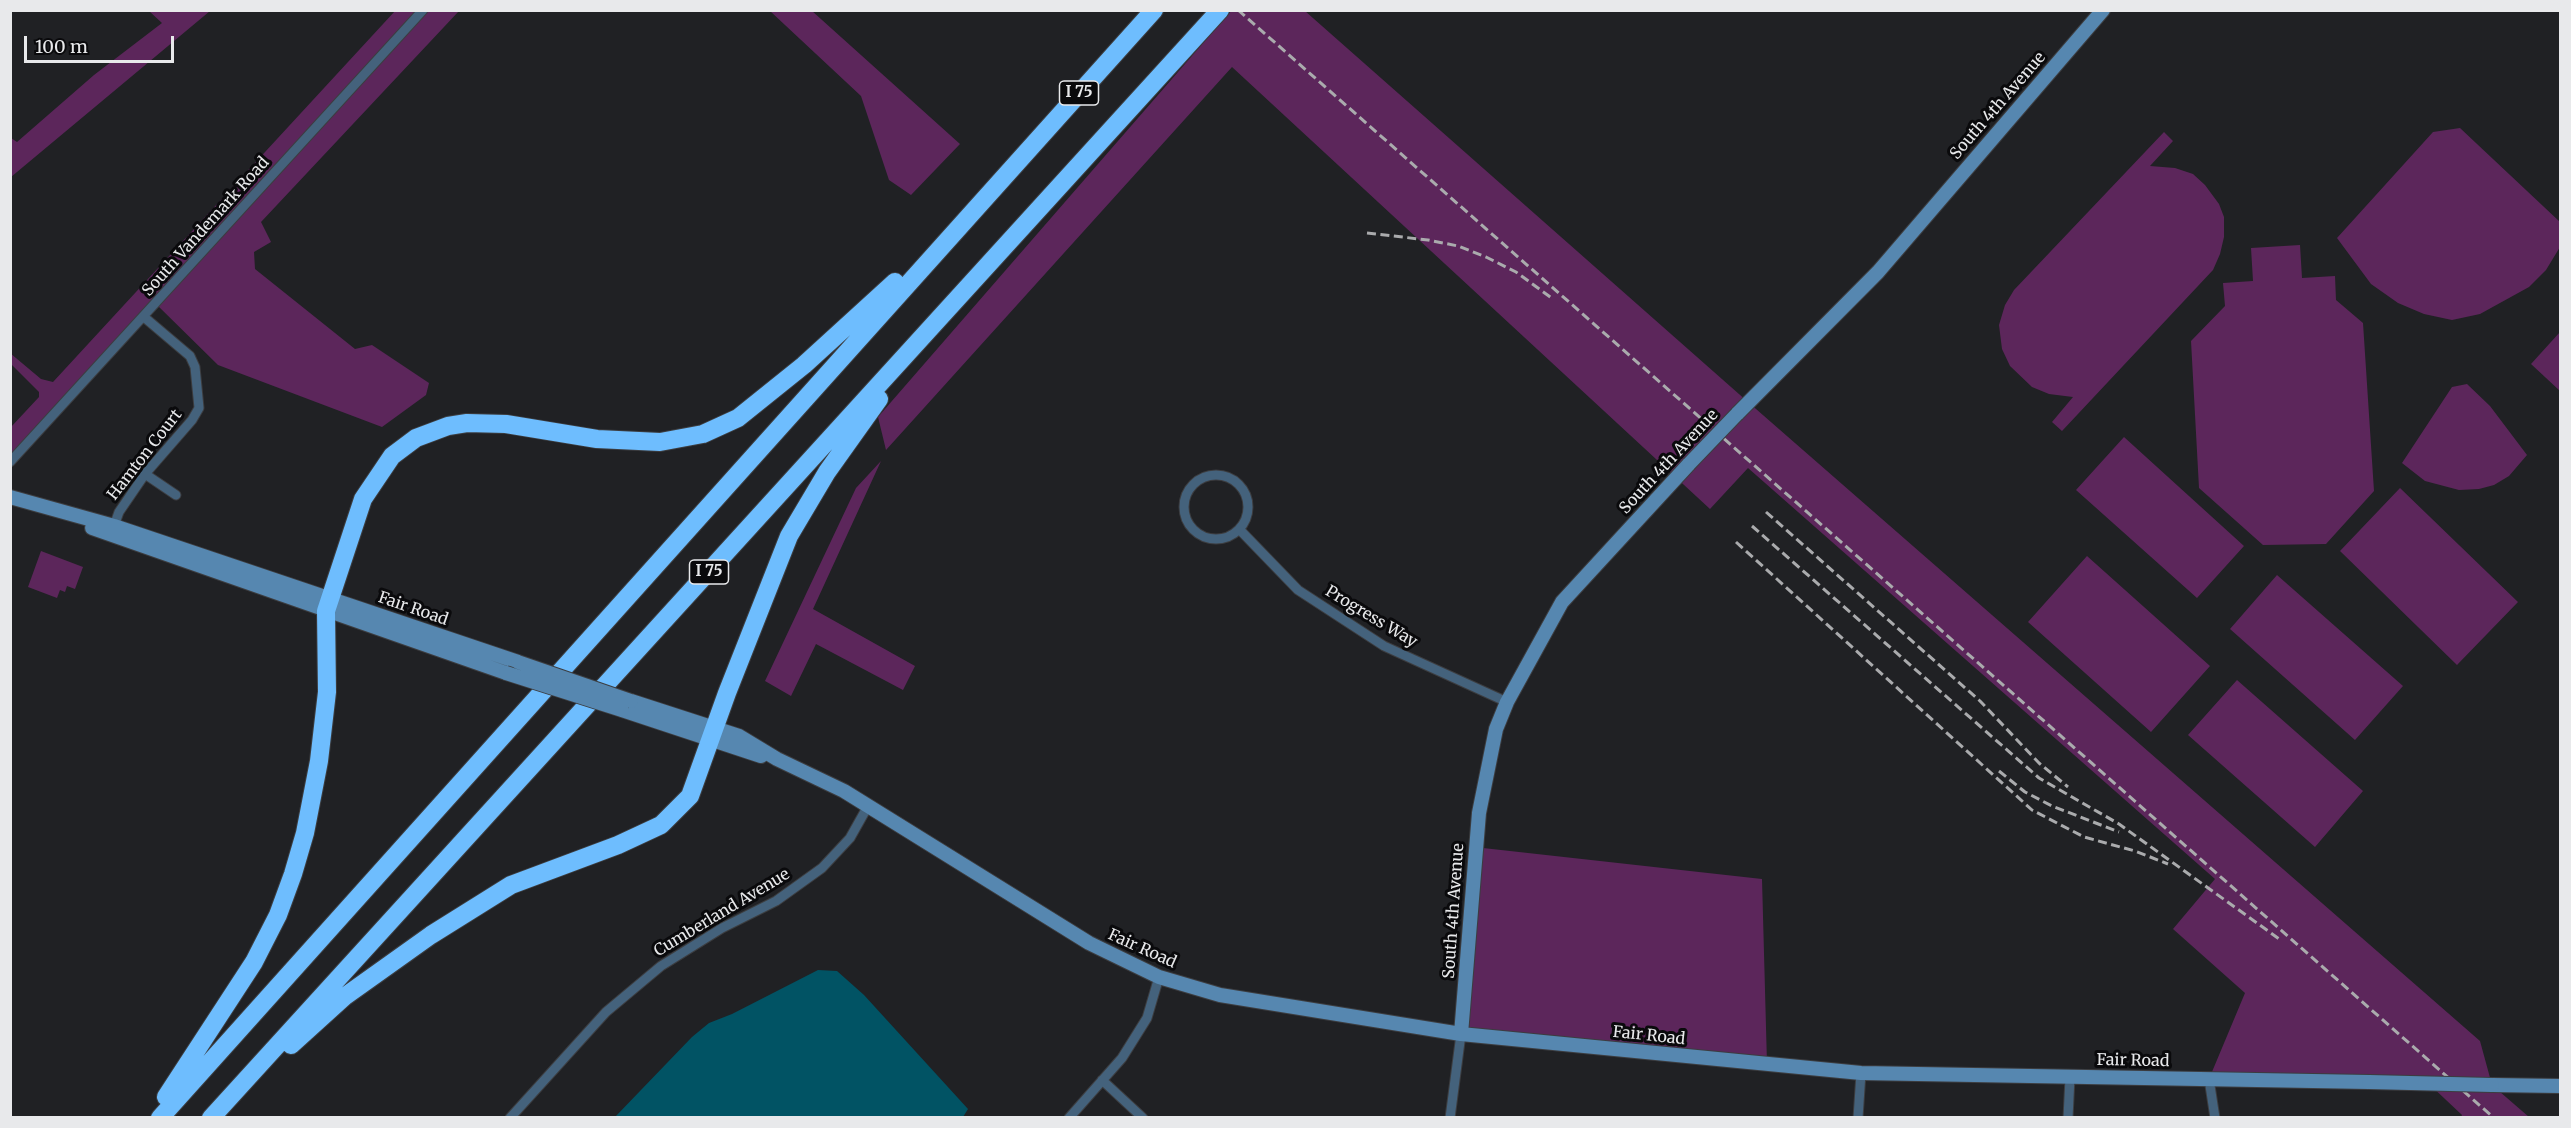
<!DOCTYPE html>
<style>
body{margin:0}
#map{position:relative;width:2571px;height:1128px;overflow:hidden;background:#202124;font-family:Merriweather,serif}
canvas{display:block}
.frame{position:absolute;inset:0;border:12px solid #e8e9eb;pointer-events:none}
.scale{position:absolute;left:24px;top:36px;width:150px;height:27px;box-sizing:border-box;border:3px solid #e8e9eb;border-top:0;padding-left:8px;font-size:18px;line-height:21px;white-space:nowrap;color:#e8e9eb;-webkit-text-stroke:4px #0a0a0c;paint-order:stroke}
</style>
<div id="map">
<canvas width="2571" height="1128"></canvas>
<div class="frame"></div>
<div class="scale">100 m</div>
</div>
<script>
const ctx = document.querySelector('canvas').getContext('2d');
ctx.lineJoin = 'round';
function fill(path, color) { ctx.fillStyle = color; ctx.fill(path, 'evenodd'); }
const poly = rows => new Path2D(rows.map(r => 'M' + r).join(''));
function strokePath(path, color, width, dash) { ctx.strokeStyle = color; ctx.lineWidth = width; ctx.lineCap = dash ? 'butt' : 'round'; ctx.setLineDash(dash || []); ctx.stroke(path); }
function write(font, color, halo, rows, align = 'center') {
  ctx.font = font + ' Merriweather,serif'; ctx.lineWidth = 6; ctx.setLineDash([]); ctx.textBaseline = 'middle'; ctx.strokeStyle = halo; ctx.fillStyle = color; for (const [text, x, y, turn = 0] of rows) {
    ctx.save(); ctx.translate(x, y); ctx.rotate((+turn || 0) * Math.PI / 180); ctx.textAlign = isNaN(turn) ? turn : align; if (halo) ctx.strokeText(text, 0, 0); ctx.fillText(text, 0, 0); ctx.restore();
  }
}
fill(poly([
 [149,11,210,11,11,177,11,138,17,142,94,75,162,23],
 [395,11,459,11,261,222,271,242,254,252,255,269,355,349,372,345,429,383,426,395,382,427,218,365,156,304,11,462,11,427,39,397,39,392,11,364,10,353,41,379,53,382],
 [770,11,812,11,960,144,911,195,889,180,861,96],
 [1231,11,1305,11,1748,402,2480,1041,2492,1085,2529,1117,2461,1117,2462,1115,2428,1083,2209,1079,2245,993,2173,929,2215,879,1748,468,1710,509,1232,67,886,450,878,417],
 [2460,128,2560,222,2560,247,2546,270,2529,287,2480,314,2452,320,2424,314,2398,303,2371,284,2337,238,2433,132],
 [2164,132,2173,141,2150,166,2175,168,2193,174,2205,185,2219,204,2224,217,2224,237,2220,254,2213,270,2062,431,2052,422,2073,397,2049,394,2032,387,2010,366,2002,349,1999,325,2005,305,2014,290],
 [2300,245,2302,278,2335,276,2336,300,2363,323,2374,491,2326,544,2263,545,2199,488,2191,341,2225,306,2223,283,2253,281,2251,248],
 [2560,332,2560,391,2531,364],
 [2467,384,2490,406,2527,455,2509,476,2494,485,2479,489,2459,490,2425,481,2402,463,2452,387],
 [2124,437,2244,546,2197,598,2076,490],
 [881,461,813,609,915,666,903,690,816,644,791,696,765,681,856,488],
 [2400,488,2518,602,2457,665,2340,551],
 [41,551,83,567,75,589,67,586,65,592,60,590,57,598,28,587],
 [2087,556,2210,666,2151,732,2028,622],
 [2277,575,2403,686,2355,740,2230,629],
 [2237,680,2363,791,2315,847,2188,735],
 [1474,847,1762,879,1767,1064,1461,1034]
]), '#5c265b');
fill(poly([
 [818,970,837,971,864,995,968,1109,963,1117,615,1117,692,1037,709,1023,732,1014]
]), '#015364');
const street = poly([
 [10,462,423,10],
 [145,474,176,495],
 '1184 507a32 32 0 1 1 64 0a32 32 0 1 1-64 0Z',
 [114,526,119,512,145,474,192,420,199,408,195,367,190,356,144,317],
 [1240,530,1298,590,1384,646,1507,702],
 [2209,1079,2215,1118],
 [1102,1080,1143,1118],
 [510,1118,606,1012,661,966,722,928,776,901,822,868,850,838,868,806],
 [1069,1118,1122,1058,1147,1018,1159,977],
 [1450,1118,1461,1034],
 [1858,1118,1861,1073],
 [2068,1118,2070,1077]
]);
const secondary = poly([
 [1737,414,1878,272,2103,10],
 [10,497,114,526,518,662],
 [92,528,506,673],
 [631,701,739,736,777,759,844,791,1089,943,1159,977,1220,995,1461,1034,1861,1073,2369,1082],
 [622,710,761,756],
 [1461,1034,1479,813,1496,729,1507,702,1562,602,1689,464],
 [2492,1085,2560,1086]
]);
const highway = poly([
 [291,1045,344,997,431,935,511,885,618,845,661,825,690,796,727,693,789,536,827,472,879,399],
 [166,1097,254,962,278,915,293,874,305,833,319,761,327,692,326,611,363,499,392,456,416,438,448,426,467,423,506,424,597,439,660,442,703,434,738,418,804,365,895,282],
 [160,1118,1154,10],
 [211,1118,1220,10]
]);
strokePath(street, '#3c3d40', 11);
strokePath(secondary, '#3c3d40', 16);
strokePath(highway, '#3c3d40', 20);
strokePath(street, '#44627c', 9);
strokePath(secondary, '#5687b0', 14);
strokePath(highway, '#6ebdfe', 18);
strokePath(poly([
 [1238,10,2494,1118],
 [1367,233,1428,240,1458,246,1486,257,1516,272,1553,299],
 [1766,512,1980,701,2039,763,2068,787],
 [1752,526,2039,778,2119,824,2282,941],
 [1736,542,2032,810,2084,837,2135,851,2168,864],
 [1999,771,2025,792,2052,806,2119,832]
]), '#aaabad', 3, [9, 4.5]);
const secondaryBridge = poly([
 [1689,464,1737,414],
 [518,662,631,701],
 [506,673,622,710],
 [2369,1082,2492,1085]
]);
strokePath(secondaryBridge, '#3c3d40', 16, []);
strokePath(secondaryBridge, '#5687b0', 14);
for (const [x, y, w] of [
 [1079,93,39],
 [709,572,39]
]) { const box = new Path2D(); box.roundRect(x - w / 2, y - 12, w, 24, 4.5); ctx.fillStyle = '#0a0a0c'; ctx.fill(box); strokePath(box, '#e8e9eb', 1.5); }
write('bold 15px', '#e8e9eb', null, [
 ["I 75",1079,93],
 ["I 75",709,572]
]);
write('16px', '#e8e9eb', '#0a0a0c', [
 ["South 4th Avenue",1998,106,-49],
 ["South Vandemark Road",206,227,-48],
 ["Hamton Court",145,455,-52],
 ["South 4th Avenue",1669,462,-47],
 ["Fair Road",413,609,19],
 ["Progress Way",1371,617,31],
 ["South 4th Avenue",1454,911,-86],
 ["Cumberland Avenue",722,913,-31],
 ["Fair Road",1142,949,24],
 ["Fair Road",1649,1036,6],
 ["Fair Road",2133,1061,1]
]);
</script>
